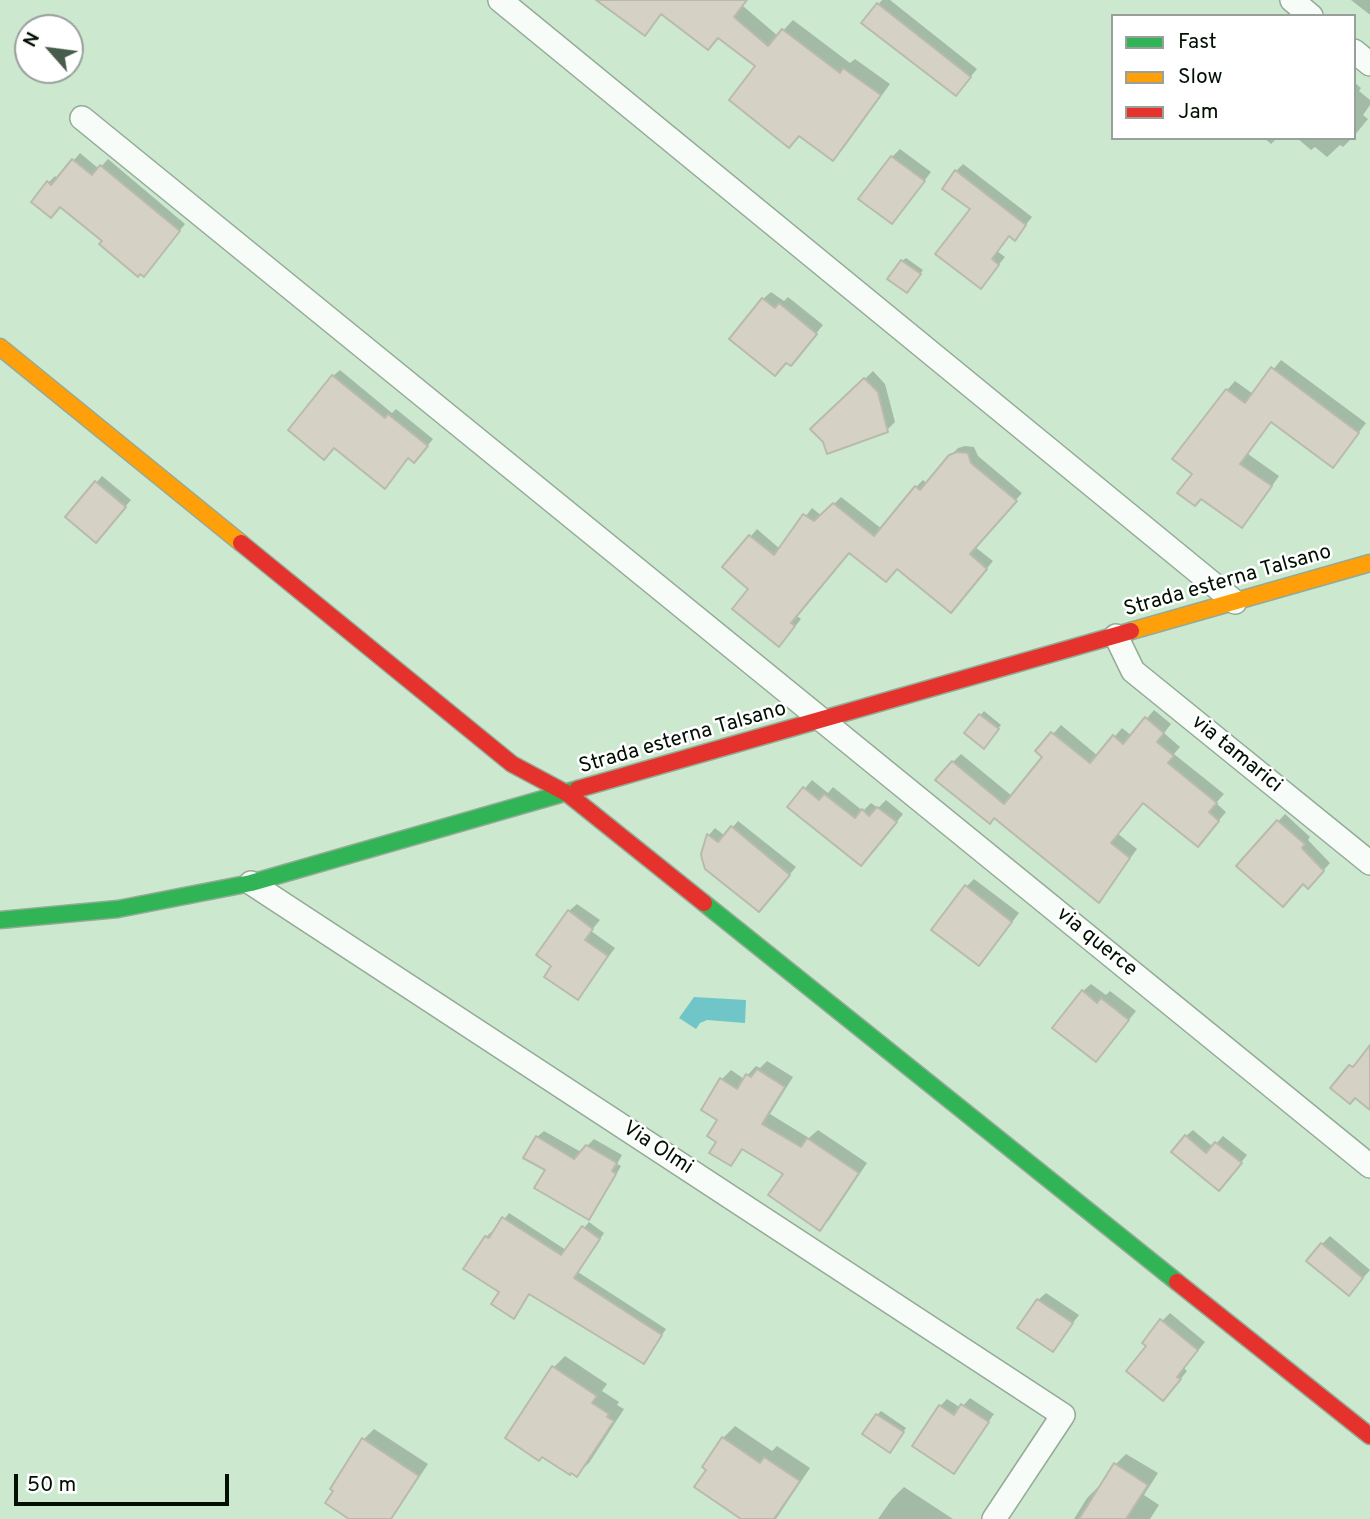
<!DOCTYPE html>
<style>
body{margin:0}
#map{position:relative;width:1370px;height:1519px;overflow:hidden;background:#cce9d0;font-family:Overpass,sans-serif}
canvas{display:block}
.legend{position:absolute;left:1111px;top:14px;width:245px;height:126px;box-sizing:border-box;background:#fff;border:2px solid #999f9a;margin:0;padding:9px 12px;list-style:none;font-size:21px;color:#011003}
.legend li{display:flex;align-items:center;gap:14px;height:35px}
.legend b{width:35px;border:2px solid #999f9a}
.north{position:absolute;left:14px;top:14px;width:70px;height:70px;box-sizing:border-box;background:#fff;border:2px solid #999f9a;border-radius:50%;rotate:298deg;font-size:19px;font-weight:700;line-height:28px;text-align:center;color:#011003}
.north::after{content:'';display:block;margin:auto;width:24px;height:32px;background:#485c4b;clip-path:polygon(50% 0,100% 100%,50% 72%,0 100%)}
.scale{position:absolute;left:14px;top:1474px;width:215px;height:32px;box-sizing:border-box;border:4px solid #011003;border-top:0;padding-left:9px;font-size:21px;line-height:24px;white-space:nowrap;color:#011003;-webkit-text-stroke:5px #fff;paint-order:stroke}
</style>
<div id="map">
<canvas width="1370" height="1519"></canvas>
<ul class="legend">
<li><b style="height:9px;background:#30b455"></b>Fast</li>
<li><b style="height:9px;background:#ff9f0a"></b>Slow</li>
<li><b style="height:9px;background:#e5322d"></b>Jam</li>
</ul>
<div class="north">N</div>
<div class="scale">50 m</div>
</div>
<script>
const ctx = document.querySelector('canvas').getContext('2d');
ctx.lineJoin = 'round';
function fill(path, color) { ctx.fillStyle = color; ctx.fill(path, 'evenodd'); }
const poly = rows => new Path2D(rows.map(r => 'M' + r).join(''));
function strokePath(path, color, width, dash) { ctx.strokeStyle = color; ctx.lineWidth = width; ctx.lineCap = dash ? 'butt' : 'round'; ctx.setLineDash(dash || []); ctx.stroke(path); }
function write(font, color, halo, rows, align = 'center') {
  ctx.font = font + ' Overpass,sans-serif'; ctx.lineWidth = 5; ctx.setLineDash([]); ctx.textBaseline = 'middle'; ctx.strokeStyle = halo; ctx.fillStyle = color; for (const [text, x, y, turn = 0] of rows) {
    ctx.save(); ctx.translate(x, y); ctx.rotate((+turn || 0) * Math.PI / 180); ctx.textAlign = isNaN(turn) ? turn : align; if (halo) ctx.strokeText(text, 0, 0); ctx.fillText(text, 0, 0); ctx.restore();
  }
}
fill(poly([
 [694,997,746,1000,745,1023,707,1020,700,1023,696,1029,679,1018]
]), '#6fc5c8');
fill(poly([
 [618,0,747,0,743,6,778,36,793,20,850,63,855,59,890,84,843,149,833,159,800,135,758,66,719,36,662,13,645,33],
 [882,0,890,0,977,69,963,86,878,5],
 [1351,0,1370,0,1370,14,1369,14],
 [1354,82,1361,88,1359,91,1370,100,1370,105,1363,115,1368,119,1354,136],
 [1264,138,1277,138,1271,144],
 [1297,138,1352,138,1343,147,1340,145,1327,157,1315,147,1311,150],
 [900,149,931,172,899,214,892,157],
 [80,153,99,169,108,159,185,224,150,268,105,241,48,183,55,176,58,179],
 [963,164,1032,217,1021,231,1010,235,997,251,1005,257,987,279,973,208,956,171],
 [906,258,923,270,910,288,902,261],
 [771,292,784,301,788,297,823,325,798,356,763,299],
 [1281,360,1366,423,1333,466,1272,421,1248,454,1279,476,1250,517,1194,474,1227,390,1235,381,1253,394],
 [340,370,392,413,396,409,433,439,420,455,408,456,334,446,333,376],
 [873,371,885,384,895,422,887,430,824,441,813,429],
 [965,446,974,447,978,456,1022,493,975,547,993,561,958,604,898,567,850,551,797,616,801,619,786,638,750,588,725,567,757,529,780,549,812,508,822,516,841,497,882,529,916,487,923,480,928,484,950,456,958,448],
 [102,476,131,500,102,534,67,517],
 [1154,710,1171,724,1164,733,1180,747,1174,754,1224,794,1216,803,1226,812,1206,836,1144,801,1117,833,1137,849,1099,901,953,762,961,754,1012,796,1044,757,1038,751,1061,725,1098,756,1122,728,1132,736],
 [984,711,1001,725,988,743,966,733],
 [812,780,828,793,833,787,863,811,871,803,878,808,886,800,903,814,869,856,790,806],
 [1285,814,1310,837,1308,840,1330,863,1315,880,1303,882,1238,866],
 [738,821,796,867,766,903,703,854,709,835,715,828,725,836],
 [974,879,1019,913,986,956,967,886],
 [577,904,600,920,591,931,615,948,578,998,554,966,569,911],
 [1091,984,1106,995,1110,991,1136,1011,1103,1052,1083,991],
 [767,1061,793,1077,770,1114,809,1138,818,1130,867,1163,829,1220,820,1229,785,1173,744,1148,730,1164,718,1141,722,1079,731,1070,744,1079,756,1066,760,1068],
 [1193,1130,1213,1147,1223,1136,1247,1155,1226,1182,1186,1136],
 [544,1131,581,1152,594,1139,622,1155,617,1164,621,1166,595,1211,588,1218,547,1169,537,1137],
 [509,1213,566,1250,589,1222,604,1233,578,1272,666,1329,644,1362,530,1293,514,1317,501,1292,486,1237,491,1232,494,1233],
 [1330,1236,1370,1270,1357,1285,1322,1244],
 [1046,1293,1079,1315,1053,1349,1038,1300],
 [1170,1313,1205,1342,1184,1368,1187,1371,1171,1391,1148,1346,1162,1321],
 [565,1356,607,1384,602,1391,619,1402,617,1405,624,1409,589,1463,577,1474,553,1368],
 [970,1398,994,1414,954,1471,940,1406,947,1399,961,1408],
 [881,1411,906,1428,893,1447,877,1415],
 [735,1426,772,1451,777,1446,810,1468,776,1519,744,1519,708,1469,723,1438],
 [374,1429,428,1464,391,1519,353,1519,364,1439],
 [1126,1454,1158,1473,1144,1495,1159,1505,1150,1519,1074,1519,1087,1498,1098,1487,1101,1488,1116,1464],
 [904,1487,953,1519,878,1519,892,1499]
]), '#0003');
const building = poly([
 [596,0,747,0,734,17,768,46,782,29,840,73,843,68,881,95,833,161,799,136,789,148,729,100,755,66,718,38,708,50,661,14,645,36,596,0],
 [877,3,971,77,956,96,861,23,877,3],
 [891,156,925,181,892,224,858,199,891,156],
 [72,159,92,175,100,165,180,231,144,277,140,274,138,277,99,244,102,241,60,207,51,218,31,202,47,181,51,185,72,159],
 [955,170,1026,225,1015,241,1009,236,992,259,999,265,981,289,935,254,970,209,942,189,955,170],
 [901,260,921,274,907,293,887,279,901,260],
 [762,298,775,308,779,303,817,334,791,366,786,363,775,376,729,339,762,298],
 [1271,367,1359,433,1333,468,1271,422,1240,464,1272,486,1242,528,1201,499,1195,506,1177,493,1192,474,1172,459,1226,389,1245,403,1271,367],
 [332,375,385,418,388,414,428,446,414,463,408,458,385,489,334,448,324,460,288,430,332,375],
 [864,378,878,392,888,432,827,454,823,442,810,429,864,378],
 [957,452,968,453,971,463,1017,501,970,554,987,569,951,613,897,569,886,582,849,553,791,623,795,626,779,647,732,609,748,589,722,567,749,535,774,555,803,514,814,521,833,503,874,536,915,486,920,490,949,455,957,452],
 [95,481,126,507,96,543,65,517,95,481],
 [979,714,999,729,984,749,964,733,979,714],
 [1145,717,1164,733,1157,742,1174,756,1168,763,1217,803,1209,812,1219,821,1198,847,1143,803,1111,843,1130,858,1099,903,994,818,990,824,935,780,952,761,1004,804,1042,757,1035,751,1051,732,1090,763,1113,735,1123,744,1145,717],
 [803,787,819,800,824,794,855,818,862,809,869,816,877,807,897,822,861,866,787,807,803,787],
 [1277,820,1305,844,1302,848,1324,871,1308,889,1303,884,1283,907,1236,866,1277,820],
 [731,826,790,875,759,912,705,869,702,859,701,854,707,834,718,842,731,826],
 [965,885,1012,922,979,966,931,930,965,885],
 [568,910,593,929,585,940,608,956,578,1000,544,977,551,966,536,955,568,910],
 [1082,990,1097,1003,1101,998,1129,1020,1096,1062,1052,1028,1082,990],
 [1370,1045,1370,1110,1355,1098,1350,1104,1330,1088,1349,1065,1353,1067,1370,1045],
 [757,1069,785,1087,762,1124,801,1147,807,1138,859,1173,820,1231,768,1195,783,1174,742,1149,731,1166,709,1153,716,1142,707,1136,717,1120,701,1110,720,1078,737,1089,746,1074,751,1077,757,1069],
 [1185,1135,1206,1153,1215,1142,1242,1163,1219,1191,1171,1152,1185,1135],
 [536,1136,574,1159,586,1145,617,1163,612,1171,616,1174,589,1220,534,1188,545,1170,523,1158,536,1136],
 [502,1217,561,1255,582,1226,600,1239,574,1278,662,1335,644,1364,529,1294,514,1319,491,1304,499,1292,463,1269,485,1236,489,1238,502,1217],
 [1321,1243,1363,1278,1349,1296,1306,1261,1321,1243],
 [1037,1299,1073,1323,1053,1352,1017,1328,1037,1299],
 [1160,1319,1198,1350,1177,1377,1181,1379,1163,1401,1126,1371,1146,1346,1142,1343,1160,1319],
 [552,1366,597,1396,592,1403,609,1414,607,1417,614,1421,577,1477,571,1473,570,1475,542,1457,539,1461,505,1438,552,1366],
 [961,1404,989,1422,954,1474,912,1446,939,1405,954,1415,961,1404],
 [876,1414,904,1432,890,1453,862,1434,876,1414],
 [722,1437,760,1463,764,1457,800,1481,774,1519,741,1519,694,1487,706,1470,702,1467,722,1437],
 [362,1438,419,1476,391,1519,349,1519,325,1503,333,1491,330,1489,362,1438],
 [1114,1463,1148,1485,1126,1519,1079,1519,1114,1463]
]);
fill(building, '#d5d2c5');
strokePath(building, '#b9baad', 2);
const street = poly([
 [500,0,1235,602],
 [1292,0,1311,16],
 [1354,51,1370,64],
 [82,118,1370,1166],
 [1116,636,1133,671,1370,863],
 [251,883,1063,1415,994,1519]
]);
const fast = poly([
 [704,903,1177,1282],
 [0,920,118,909,251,883,578,789]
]);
const slow = poly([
 [0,347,241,543],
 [1131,631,1370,563]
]);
const jam = poly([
 [241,543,512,764,568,794,704,903],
 [578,789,1131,631],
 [1177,1282,1370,1436]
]);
strokePath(street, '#93aa96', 26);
strokePath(fast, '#93aa96', 19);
strokePath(slow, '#93aa96', 19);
strokePath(jam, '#93aa96', 19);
strokePath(street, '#f7fcf8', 23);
strokePath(fast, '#30b455', 16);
strokePath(slow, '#ff9f0a', 16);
strokePath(jam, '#e5322d', 16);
write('21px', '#011003', '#fff', [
 ["Strada esterna Talsano",1228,582,-16],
 ["Strada esterna Talsano",683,739,-16],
 ["via tamarici",1236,755,39],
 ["via querce",1096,943,39],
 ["Via Olmi",657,1149,33]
]);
</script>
